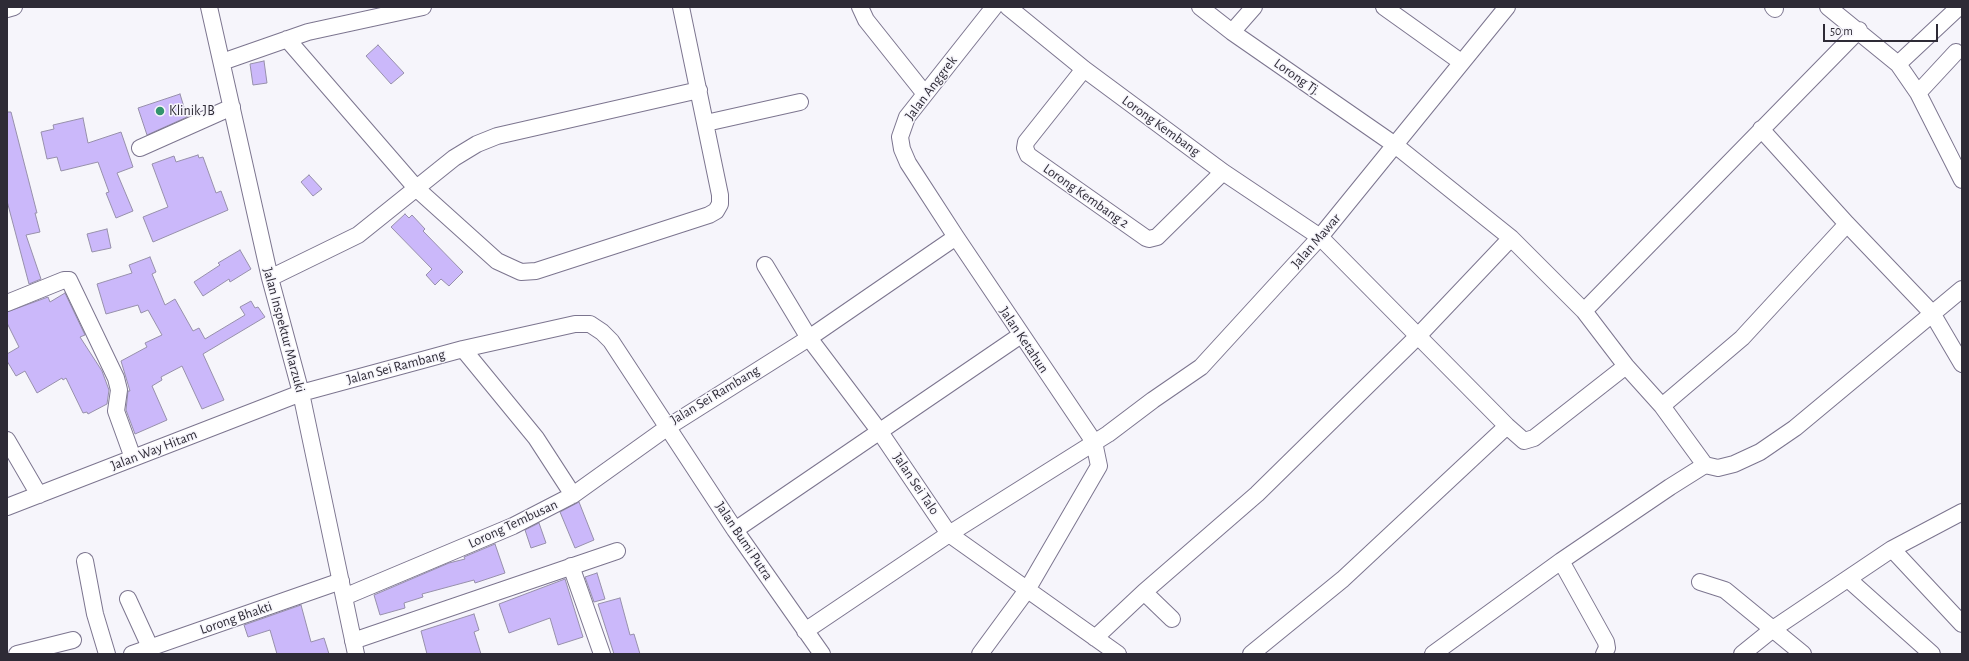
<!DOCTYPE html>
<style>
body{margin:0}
#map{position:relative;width:1969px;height:661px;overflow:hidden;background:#f6f5fb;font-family:"Alegreya Sans",sans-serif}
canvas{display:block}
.frame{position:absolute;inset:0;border:8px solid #2e2b36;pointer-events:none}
.scale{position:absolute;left:1823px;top:24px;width:115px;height:18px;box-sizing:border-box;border:2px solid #2e2b36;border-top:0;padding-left:5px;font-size:12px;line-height:14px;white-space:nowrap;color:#2e2b36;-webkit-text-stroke:3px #f6f5fb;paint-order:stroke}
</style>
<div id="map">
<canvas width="1969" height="661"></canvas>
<div class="frame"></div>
<div class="scale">50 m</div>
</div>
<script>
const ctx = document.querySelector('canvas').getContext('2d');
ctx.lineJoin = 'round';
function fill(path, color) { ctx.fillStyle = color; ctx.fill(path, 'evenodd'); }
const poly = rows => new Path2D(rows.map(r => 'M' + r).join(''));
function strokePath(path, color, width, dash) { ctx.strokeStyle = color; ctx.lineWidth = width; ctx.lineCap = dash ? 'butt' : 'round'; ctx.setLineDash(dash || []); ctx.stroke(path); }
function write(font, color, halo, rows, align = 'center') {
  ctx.font = font + ' "Alegreya Sans",sans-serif'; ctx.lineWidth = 3; ctx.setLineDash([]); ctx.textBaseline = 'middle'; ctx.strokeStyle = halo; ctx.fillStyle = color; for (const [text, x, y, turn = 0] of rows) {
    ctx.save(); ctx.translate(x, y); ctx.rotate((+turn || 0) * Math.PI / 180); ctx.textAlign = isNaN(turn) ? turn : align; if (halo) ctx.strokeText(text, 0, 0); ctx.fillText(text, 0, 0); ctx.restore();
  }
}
const building = poly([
 [378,45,404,73,391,84,366,56,378,45],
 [264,61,267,83,253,85,250,64,264,61],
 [180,94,187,117,147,135,138,108,180,94],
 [7,112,11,112,37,213,35,213,40,232,26,235,41,279,29,284,7,201,7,112],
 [83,118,88,143,121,132,133,167,117,173,133,211,116,218,106,193,109,192,98,162,61,171,57,157,47,159,41,132,54,129,53,125,83,118],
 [198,155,199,158,203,157,216,193,221,191,228,210,153,242,143,217,168,207,152,164,174,156,176,162,198,155],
 [309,175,322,189,313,196,301,182,309,175],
 [405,214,409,218,412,215,425,229,423,231,463,272,449,286,441,279,435,285,426,275,432,269,391,227,405,214],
 [107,229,111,248,92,252,87,234,107,229],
 [240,250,251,269,230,282,229,279,203,296,194,282,220,265,218,263,240,250],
 [150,257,156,272,152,274,165,305,175,299,193,331,199,328,205,339,245,315,240,307,251,301,255,308,258,307,265,317,203,354,224,400,202,409,182,366,161,377,162,380,152,386,167,420,135,434,126,410,128,391,130,391,121,361,147,347,145,343,162,335,148,310,141,313,138,305,106,314,97,284,132,273,129,265,150,257],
 [65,293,85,335,80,337,102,371,109,390,107,404,88,414,87,412,83,413,66,378,63,380,62,378,37,393,25,371,16,376,7,361,7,354,19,347,7,323,7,312,48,297,50,302,65,293],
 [579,502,594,540,575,548,560,512,579,502],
 [539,523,546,543,531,548,525,530,539,523],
 [495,544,505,573,475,583,474,580,422,594,423,597,404,603,405,608,380,615,374,595,449,563,465,559,464,557,495,544],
 [597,573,605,599,594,602,585,577,597,573],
 [565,579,583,637,558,645,550,618,509,633,499,604,565,579],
 [620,598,630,635,634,634,640,654,614,654,598,604,620,598],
 [301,605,311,642,324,638,329,654,277,654,270,630,248,637,244,625,301,605],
 [474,614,479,630,474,632,481,654,427,654,421,631,474,614]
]);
fill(building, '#cbb8fa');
strokePath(building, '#9790ab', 1);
const minor = poly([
 [209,7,270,278,301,393,356,654],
 [860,7,866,20,925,94],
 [1008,7,1084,69,1223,172,1320,237,1507,426,1524,441,1534,438,1626,366],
 [1200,7,1232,32,1395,145,1511,238,1584,311,1626,366,1662,406,1705,465,1718,468,1734,464,1760,452,1795,428,1962,289],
 [1384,7,1461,62],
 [1773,7,1775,9],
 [1828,7,1898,64,1918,93,1962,180],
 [7,9,14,7],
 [1232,32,1254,7],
 [287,39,417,189,497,261,521,272,536,271,709,215,716,211,720,204,720,195,681,7],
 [222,62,308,32,423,7],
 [1898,64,1959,7],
 [1084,69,1026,142,1025,148,1028,155,1146,238,1149,239,1157,237,1223,172],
 [1918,93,1956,52],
 [706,123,800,102],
 [1761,129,1847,224,1932,313,1962,364],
 [140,148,232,107],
 [765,265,809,338,880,432,949,534,1118,654],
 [270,278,358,235,454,158,477,144,497,136,699,90],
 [7,303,64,280,69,280,116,378,119,390,116,411,133,458],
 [1584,311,1859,30],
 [463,349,536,438,573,495],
 [1662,406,1742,338,1847,224],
 [7,440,39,495],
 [7,507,301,393,463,349,575,324,590,324,602,332,611,341,735,530,822,654],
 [735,530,1021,335],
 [1892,549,1962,624],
 [85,561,95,614,107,654],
 [1561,561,1606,642,1607,648,1604,654],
 [571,566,602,654],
 [1848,579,1932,654],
 [1700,582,1725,590,1803,654],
 [1144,592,1172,619],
 [344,597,513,526,573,495,668,427,809,338,956,237],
 [128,599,150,647],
 [805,631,949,534,1108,434,1153,400,1201,367,1320,237,1507,7],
 [1095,638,1144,592,1257,494,1419,335,1511,238],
 [353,641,617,551],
 [17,654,73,640],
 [132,654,341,581],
 [980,654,1027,590,1099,466,1094,442,956,237,908,163,902,149,900,137,907,117,994,7],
 [1251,654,1343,579,1507,426],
 [1433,654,1561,561,1670,487,1705,465],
 [1742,654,1773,629,1892,549,1962,512]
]);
strokePath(minor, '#7c758f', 18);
strokePath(minor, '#fff', 16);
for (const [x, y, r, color] of [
 [160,111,5,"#32946e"]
]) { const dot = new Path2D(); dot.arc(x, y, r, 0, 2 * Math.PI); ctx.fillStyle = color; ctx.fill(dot); strokePath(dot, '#f6f5fb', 1.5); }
write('14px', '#2e2b36', '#f6f5fb', [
 ["Lorong Tj.",1297,77,35],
 ["Jalan Anggrek",931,88,-53],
 ["Lorong Kembang",1161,126,36],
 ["Lorong Kembang 2",1086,196,35],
 ["Jalan Mawar",1316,241,-49],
 ["Jalan Inspektur Marzuki",284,330,75],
 ["Jalan Ketahun",1024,340,56],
 ["Jalan Sei Rambang",396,367,-15],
 ["Jalan Sei Rambang",715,395,-31],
 ["Jalan Way Hitam",154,450,-21],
 ["Jalan Sei Talo",916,484,56],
 ["Lorong Tembusan",513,524,-25],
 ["Jalan Bumi Putra",744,541,56],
 ["Lorong Bhakti",236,618,-19]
]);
write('14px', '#2e2b36', '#f6f5fb', [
 ["Klinik JB",169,111]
], 'left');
</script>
